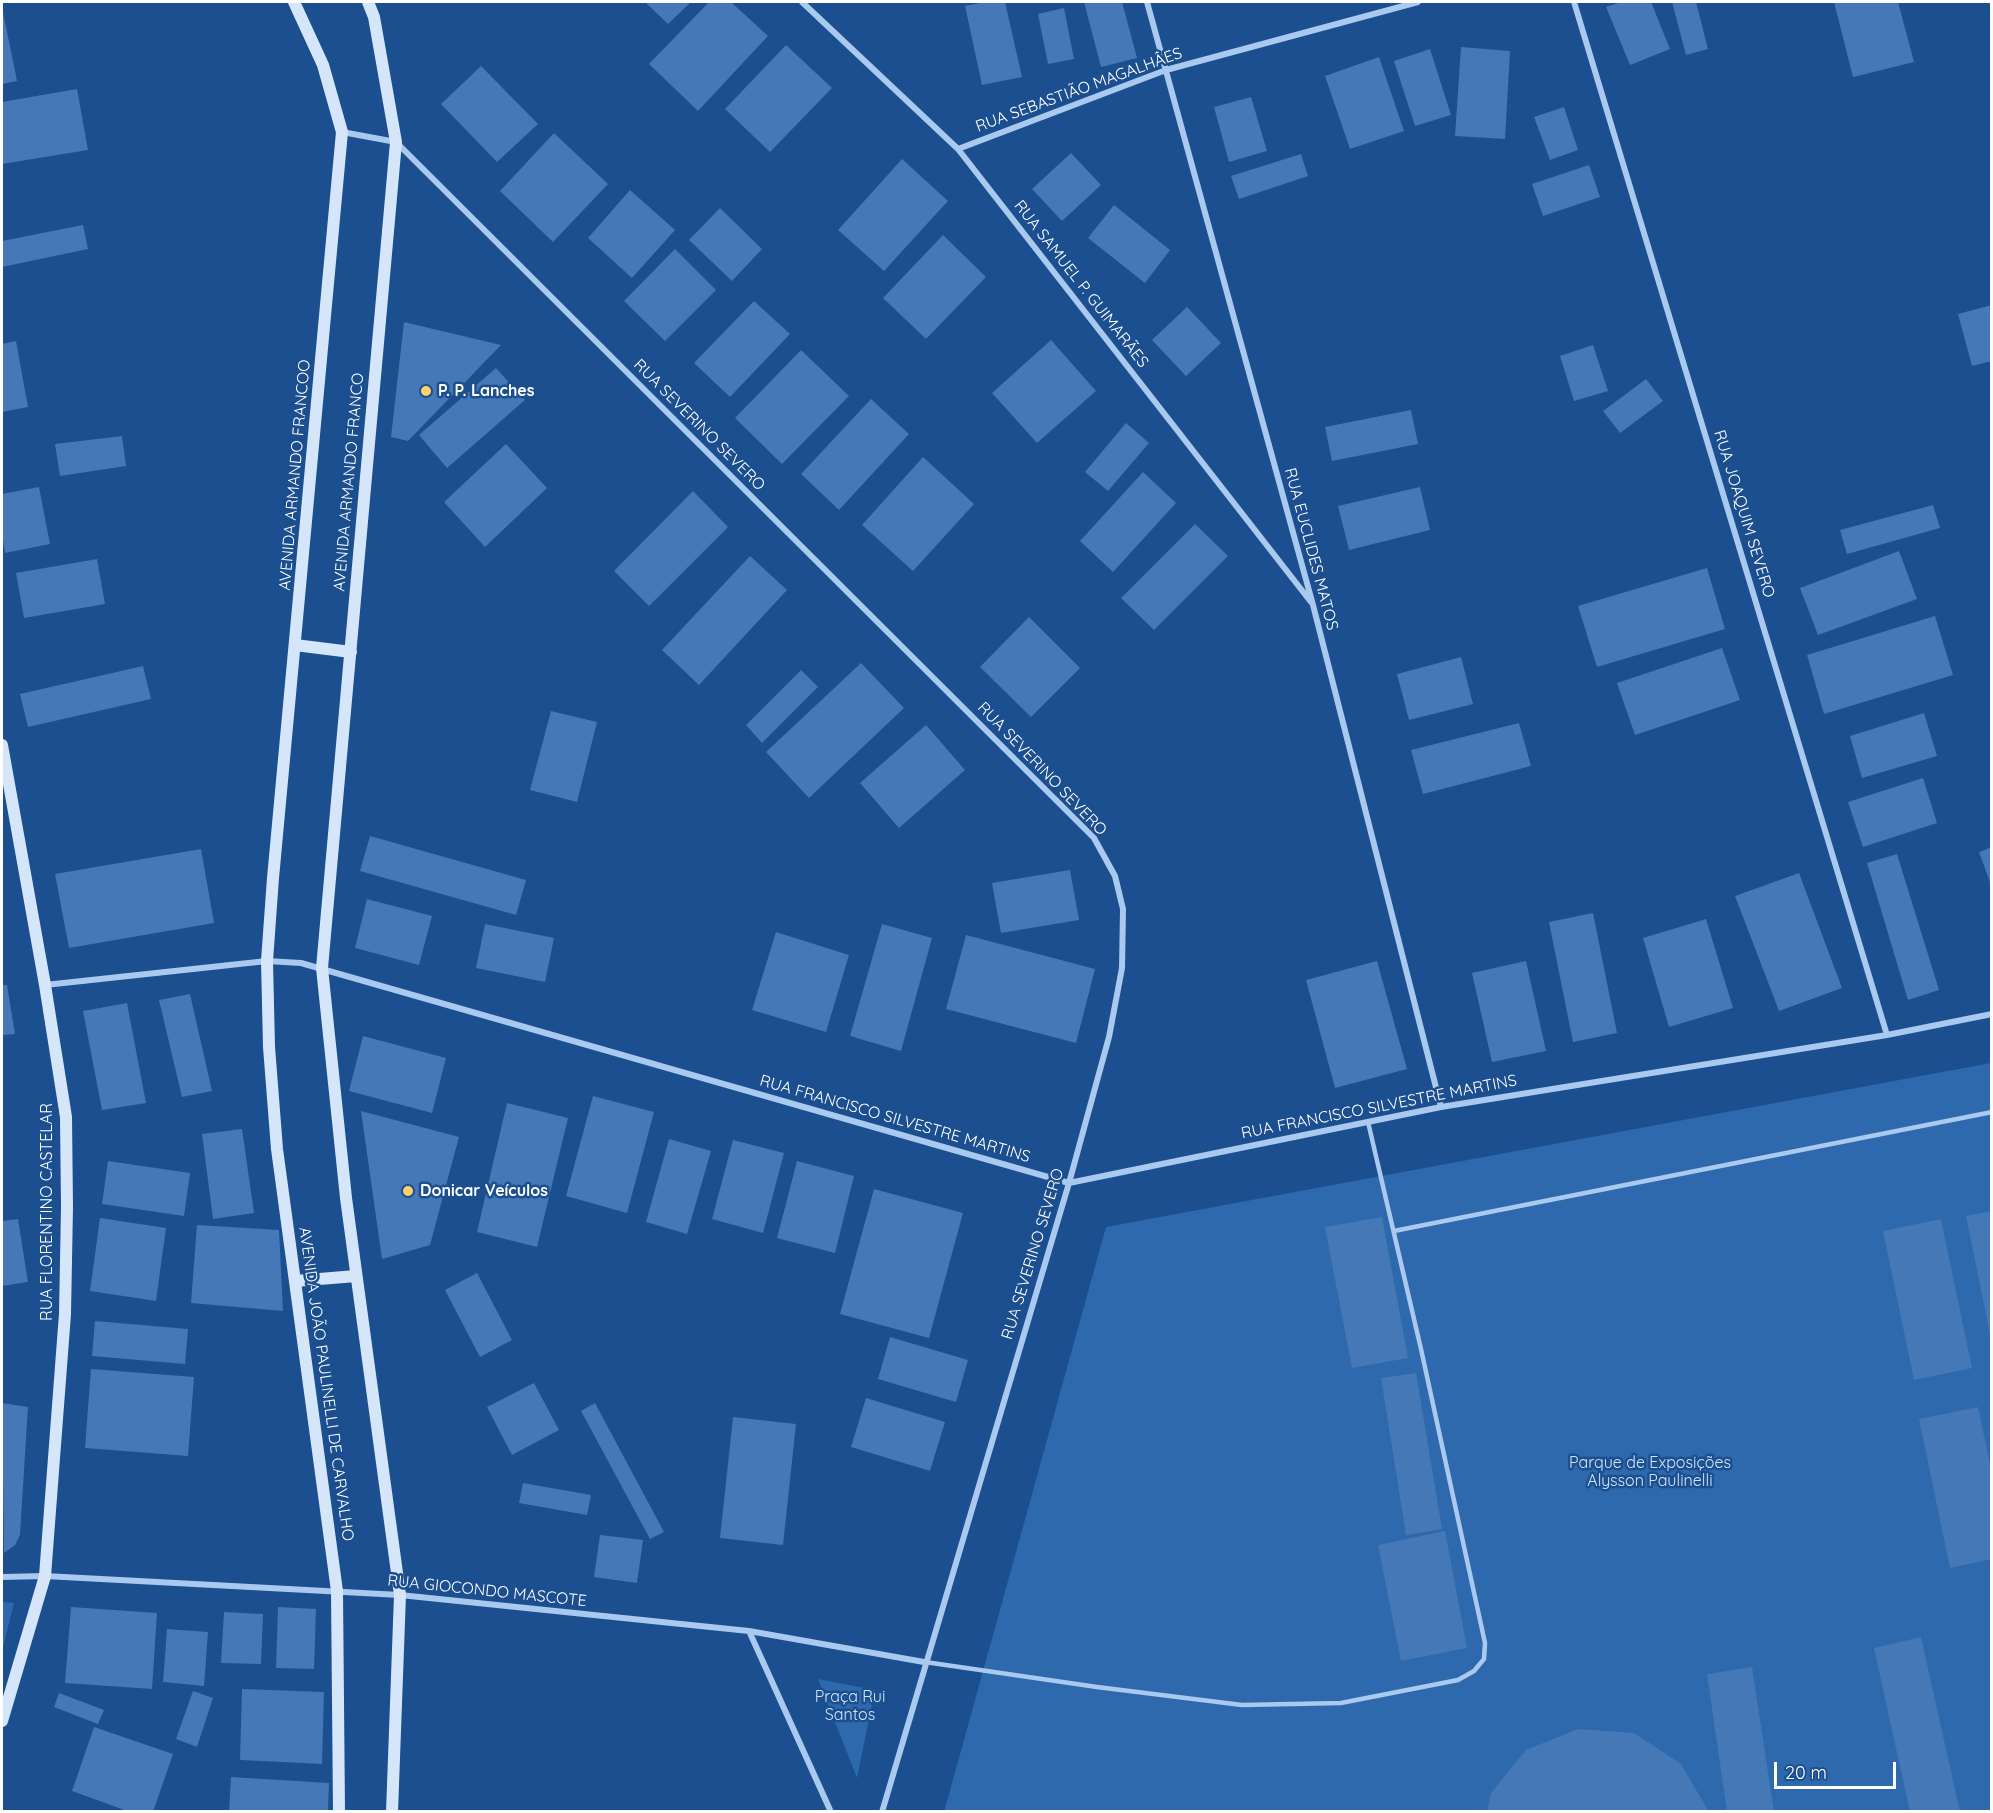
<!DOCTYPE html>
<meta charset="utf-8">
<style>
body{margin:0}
#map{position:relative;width:1993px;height:1813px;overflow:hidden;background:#1b4f8f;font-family:Quicksand,sans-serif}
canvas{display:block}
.frame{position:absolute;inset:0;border:3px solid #fff;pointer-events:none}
.scale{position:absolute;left:1774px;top:1762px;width:122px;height:27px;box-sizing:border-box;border:3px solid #fff;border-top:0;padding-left:8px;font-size:18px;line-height:21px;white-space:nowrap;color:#fff;-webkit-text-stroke:4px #1b4f8f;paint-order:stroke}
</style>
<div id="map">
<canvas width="1993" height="1813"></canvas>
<div class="frame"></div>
<div class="scale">20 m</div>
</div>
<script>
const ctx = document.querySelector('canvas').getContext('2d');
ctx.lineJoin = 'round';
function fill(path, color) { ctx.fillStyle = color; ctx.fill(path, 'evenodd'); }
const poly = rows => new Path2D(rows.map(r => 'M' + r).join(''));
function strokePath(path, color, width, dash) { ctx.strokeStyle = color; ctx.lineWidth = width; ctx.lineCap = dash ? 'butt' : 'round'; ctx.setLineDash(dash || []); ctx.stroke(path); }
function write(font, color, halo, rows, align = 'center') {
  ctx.font = font + ' Quicksand,sans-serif'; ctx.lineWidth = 5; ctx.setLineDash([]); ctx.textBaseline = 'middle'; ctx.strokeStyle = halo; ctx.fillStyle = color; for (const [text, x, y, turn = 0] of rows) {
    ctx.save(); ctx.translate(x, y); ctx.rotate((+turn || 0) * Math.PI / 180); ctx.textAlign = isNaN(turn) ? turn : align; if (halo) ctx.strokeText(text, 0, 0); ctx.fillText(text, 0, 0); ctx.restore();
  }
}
fill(poly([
 [1991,1063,1991,1811,944,1812,1106,1227],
 [2,1602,14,1603,2,1651],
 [818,1679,875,1690,857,1778]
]), '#2e69ad');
fill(poly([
 [645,2,691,2,668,24],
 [709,2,731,2,768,36,698,111,649,64],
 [985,2,1005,2,1022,77,982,85,965,6],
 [1084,2,1122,2,1137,58,1101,67],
 [1621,2,1651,2,1670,49,1630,65,1606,7],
 [1672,2,1696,2,1708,49,1686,55],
 [1834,2,1898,2,1914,62,1853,77],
 [1064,8,1074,59,1048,64,1038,14],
 [3,12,17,81,2,84,2,12],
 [786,45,832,88,770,152,725,109],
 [1461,47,1510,51,1505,139,1455,136],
 [1430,49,1451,115,1415,126,1394,61],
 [1379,57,1404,131,1350,149,1325,76],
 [481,66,538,124,497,162,441,104],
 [77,89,88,150,2,164,2,102],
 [1251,97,1267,151,1229,162,1214,107],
 [1564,107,1578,150,1550,160,1534,117],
 [554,133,608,184,553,242,500,191],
 [1071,153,1101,185,1062,221,1032,189],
 [1301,154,1308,176,1239,199,1231,176],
 [902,159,948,201,884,271,838,230],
 [1589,165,1600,197,1543,216,1532,184],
 [630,190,675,230,632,278,588,238],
 [1114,205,1170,250,1145,283,1088,238],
 [720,208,762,249,732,281,689,240],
 [83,225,88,249,2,267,2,241],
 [943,235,986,277,926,339,883,298],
 [675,249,716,290,665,341,624,301],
 [754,301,790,334,730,397,694,363],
 [1992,305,1992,361,1972,366,1958,314],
 [1187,307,1221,343,1186,376,1152,340],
 [404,322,501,345,408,441,391,437],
 [1051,340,1096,391,1037,443,992,393],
 [16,341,28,407,2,412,2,344],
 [1593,345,1608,391,1574,401,1560,356],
 [801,350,849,396,782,464,735,418],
 [496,368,525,400,447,468,419,435],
 [1646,379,1663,401,1620,433,1603,411],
 [871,399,909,434,839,510,801,474],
 [1411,410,1418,444,1332,461,1325,427],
 [1126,423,1149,443,1108,491,1085,472],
 [122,436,126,466,60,476,55,444],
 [506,444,547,488,485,547,444,502],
 [923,457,974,504,913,571,862,525],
 [1143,472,1176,503,1113,572,1080,541],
 [39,487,50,544,5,553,2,535,2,494],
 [1420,487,1430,530,1349,550,1338,506],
 [693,491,728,527,649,606,614,571],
 [1933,505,1940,528,1847,554,1840,530],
 [1195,524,1228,556,1154,630,1121,598],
 [1899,551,1917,599,1818,635,1800,588],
 [750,556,787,590,699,685,662,650],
 [97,559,105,604,24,618,16,573],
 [1707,568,1725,629,1597,667,1578,606],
 [1935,616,1953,675,1824,714,1807,655],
 [1029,617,1080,668,1031,717,980,667],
 [1722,648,1740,700,1635,735,1617,683],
 [1461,657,1473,704,1409,720,1397,674],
 [861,663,904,708,809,798,766,752],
 [143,666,151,699,28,727,20,694],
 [801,670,818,687,762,743,746,725],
 [551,711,597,722,577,802,530,790],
 [1924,713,1937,756,1862,778,1850,736],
 [1519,723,1531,766,1423,794,1411,750],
 [926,725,965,770,899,828,860,783],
 [1923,778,1937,823,1863,847,1848,802],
 [370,836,526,880,516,915,360,871],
 [1992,847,1992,885,1991,885,1979,852],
 [201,849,214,923,69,948,55,874],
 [1897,854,1939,990,1908,1000,1867,863],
 [1070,870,1079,920,1001,933,992,883],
 [1799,873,1842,988,1779,1011,1735,896],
 [367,899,432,916,419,965,355,948],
 [1593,913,1617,1033,1573,1042,1549,922],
 [1706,919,1733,1008,1669,1027,1643,938],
 [485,924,554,938,545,982,476,968],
 [882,924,932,938,901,1051,850,1036],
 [776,932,849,955,826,1032,752,1010],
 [966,935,1095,969,1076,1043,946,1009],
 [1377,961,1407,1069,1335,1088,1306,980],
 [1526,961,1546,1051,1492,1062,1472,973],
 [2,985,7,985,15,1034,2,1035],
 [190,994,212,1091,182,1097,159,1000],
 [127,1003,146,1103,102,1110,83,1011],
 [363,1036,446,1058,432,1113,349,1091],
 [593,1096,654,1112,627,1213,566,1196],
 [507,1103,568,1118,537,1247,477,1232],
 [361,1111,459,1137,430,1245,382,1259],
 [242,1129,254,1213,213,1219,202,1134],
 [669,1139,711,1151,687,1234,646,1222],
 [733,1140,784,1153,763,1233,712,1219],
 [108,1161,190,1173,184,1216,102,1204],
 [797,1161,854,1176,835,1253,777,1238],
 [874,1189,963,1213,929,1338,840,1314],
 [1992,1211,1992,1334,1990,1334,1966,1216],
 [1382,1217,1408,1358,1352,1368,1325,1227],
 [100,1218,166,1228,156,1301,90,1291],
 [18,1219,28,1282,2,1286,2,1221],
 [1941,1219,1972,1368,1914,1380,1883,1231],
 [197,1225,279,1230,283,1311,191,1303],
 [477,1273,512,1340,480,1357,445,1290],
 [95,1321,188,1329,185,1364,92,1356],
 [890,1337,968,1360,956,1402,878,1379],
 [91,1369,194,1377,188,1456,85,1448],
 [1416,1373,1442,1529,1406,1535,1381,1378],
 [534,1383,559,1430,512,1455,487,1407],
 [866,1398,945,1422,930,1471,851,1447],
 [2,1403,28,1407,20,1535,15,1545,4,1553],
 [595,1403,664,1532,650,1539,581,1411],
 [1978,1407,1992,1474,1992,1559,1950,1568,1919,1419],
 [733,1417,796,1424,783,1545,720,1538],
 [523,1483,591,1495,587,1515,519,1503],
 [1445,1531,1467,1648,1401,1661,1378,1545],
 [600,1535,643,1540,637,1583,594,1577],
 [71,1607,157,1613,152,1689,65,1683],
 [278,1607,316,1609,314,1669,276,1668],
 [224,1612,263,1614,261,1664,221,1663],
 [167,1629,208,1632,204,1686,163,1682],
 [1921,1637,1960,1812,1910,1812,1874,1648],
 [1752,1667,1774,1812,1727,1812,1707,1674],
 [242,1689,324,1692,322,1764,240,1760],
 [193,1691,213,1698,197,1747,176,1739],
 [59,1693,104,1710,98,1724,54,1707],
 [94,1727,173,1754,153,1812,130,1812,72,1791],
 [1578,1729,1634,1733,1681,1764,1709,1812,1487,1812,1491,1793,1526,1750],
 [231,1777,329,1783,328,1812,229,1812]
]), '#4478b7');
strokePath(poly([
 [1394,1231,1992,1112],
 [925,1662,1097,1687,1242,1705,1341,1703,1458,1680,1474,1671,1484,1659,1485,1643,1421,1349,1368,1122]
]), '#a9c9ee', 4.5);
strokePath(poly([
 [802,2,958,149,1311,602],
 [1147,2,1313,605,1441,1107],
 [1574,2,1887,1035],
 [342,132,396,142,1094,838,1115,876,1123,909,1122,968,1109,1037,1069,1183,882,1812],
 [958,149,1166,70,1418,2],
 [45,985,267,961,301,963,1069,1183,1441,1107,1887,1035,1992,1014],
 [2,1577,45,1576,400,1595,749,1631,924,1662],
 [749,1631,831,1812]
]), '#a9c9ee', 6);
strokePath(poly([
 [294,2,323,65,342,132,273,878,267,961,269,1047,277,1149,337,1591,339,1812],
 [368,2,374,17,396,142,322,968,346,1198,400,1595,392,1812],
 [295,645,351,652],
 [2,745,45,985,66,1117,67,1207,65,1314,45,1576,2,1721],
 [295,1281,356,1276]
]), '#d6e6fa', 12);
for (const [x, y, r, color] of [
 [426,391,6,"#ffd166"],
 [408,1191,6,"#ffd166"]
]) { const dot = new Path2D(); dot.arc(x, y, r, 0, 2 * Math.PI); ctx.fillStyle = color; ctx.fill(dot); strokePath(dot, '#1b4f8f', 2); }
write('16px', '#fff', '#1b4f8f', [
 ["RUA SEBASTIÃO MAGALHÂES",1079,90,-20],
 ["RUA SAMUEL P. GUIMARÃES",1081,284,52],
 ["RUA SEVERINO SEVERO",699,425,45],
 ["AVENIDA ARMANDO FRANCOO",295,475,-85],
 ["AVENIDA ARMANDO FRANCO",349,482,-85],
 ["RUA JOAQUIM SEVERO",1744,514,73],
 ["RUA EUCLIDES MATOS",1311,549,75],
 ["RUA SEVERINO SEVERO",1042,769,46],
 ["RUA FRANCISCO SILVESTRE MARTINS",1379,1107,-11],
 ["RUA FRANCISCO SILVESTRE MARTINS",895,1119,16],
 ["RUA FLORENTINO CASTELAR",47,1212,-90],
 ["RUA SEVERINO SEVERO",1033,1254,-73],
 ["AVENIDA JOÃO PAULINELLI DE CARVALHO",326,1384,82],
 ["RUA GIOCONDO MASCOTE",487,1591,6]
]);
write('bold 16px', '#fff', '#1b4f8f', [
 ["P. P. Lanches",438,391],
 ["Donicar Veículos",420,1191]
], 'left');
write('16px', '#cfe3fa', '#1b4f8f', [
 ["Parque de Exposições",1650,1463],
 ["Alysson Paulinelli",1650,1481],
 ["Praça Rui",850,1697],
 ["Santos",850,1715]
]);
</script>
